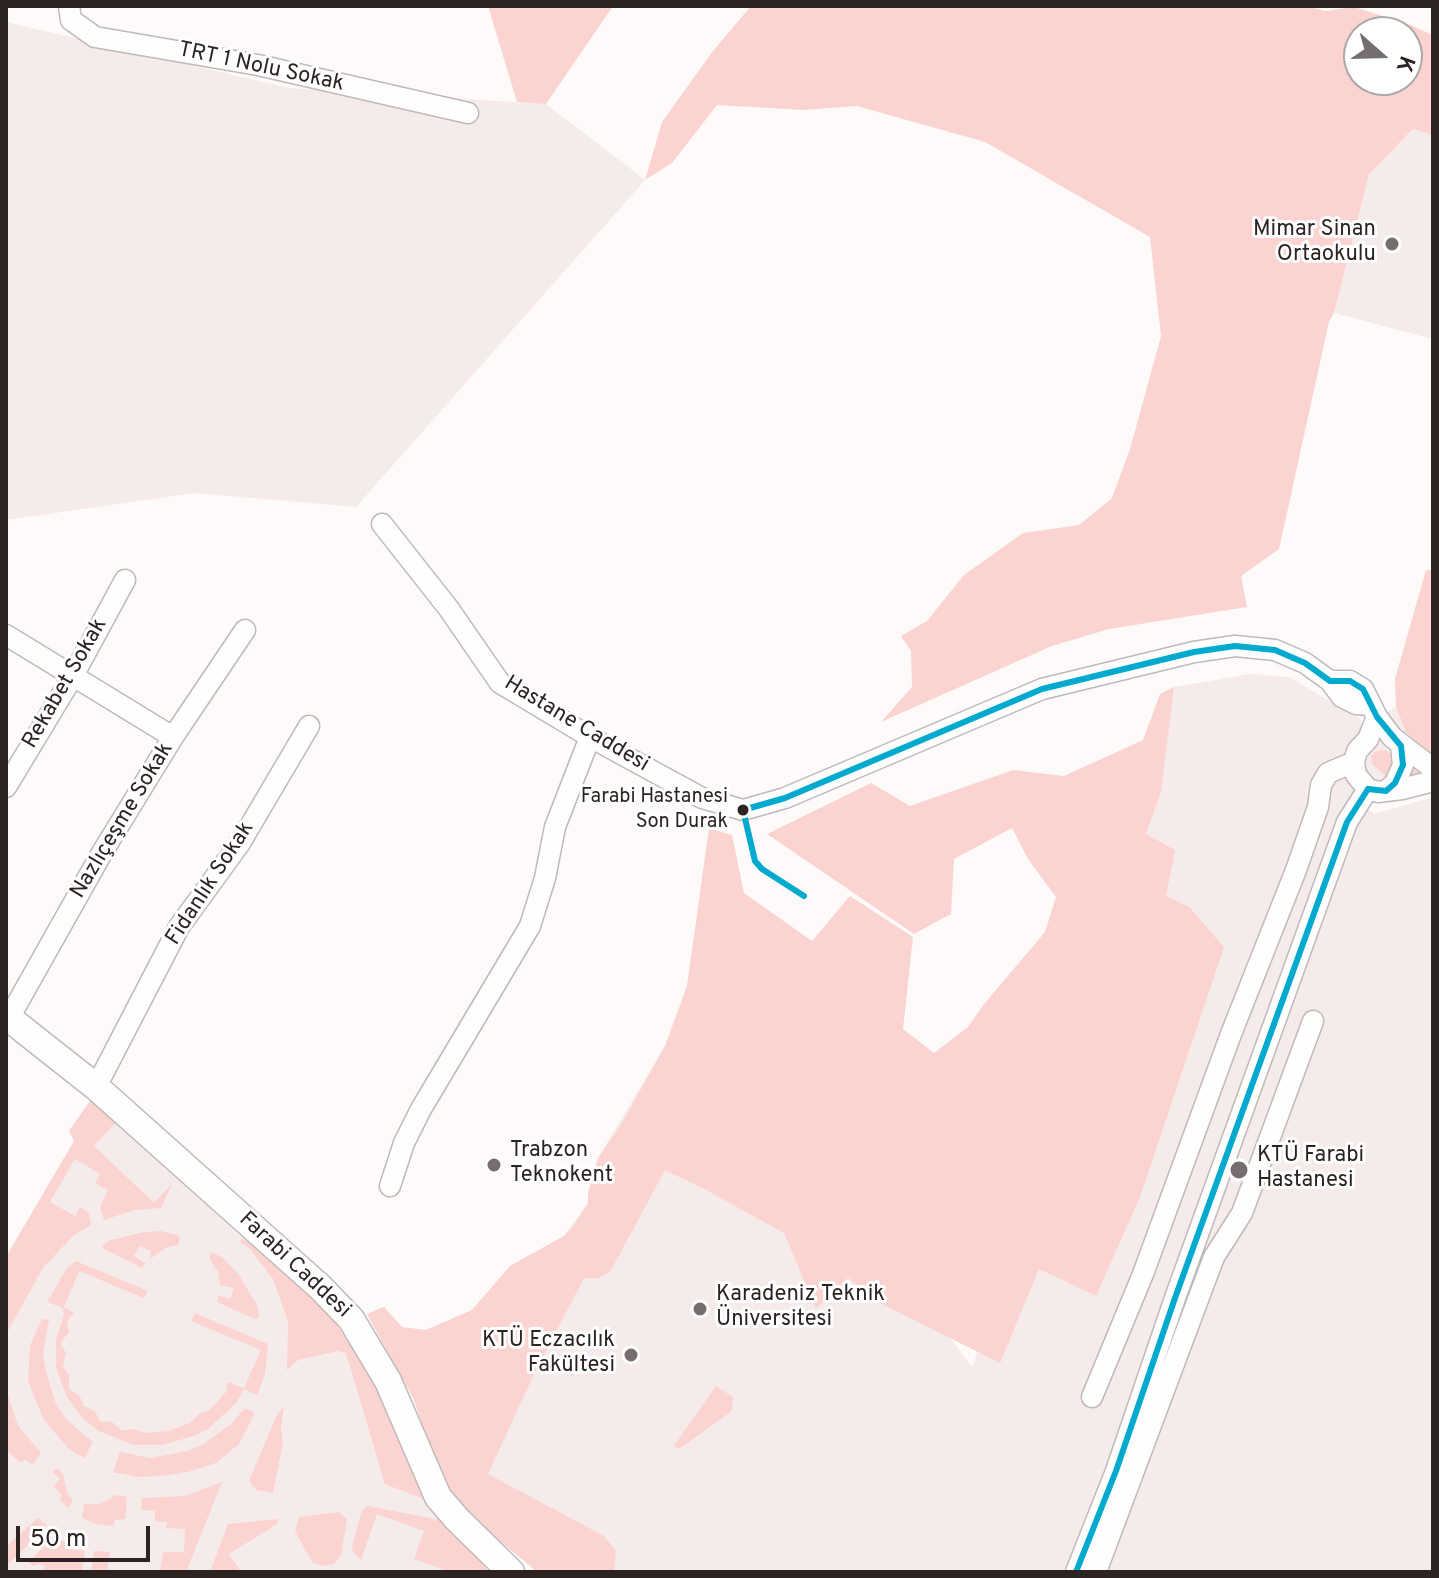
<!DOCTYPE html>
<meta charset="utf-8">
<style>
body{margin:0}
#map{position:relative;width:1439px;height:1578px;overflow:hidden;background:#fefafa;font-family:Overpass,sans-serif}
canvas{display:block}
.frame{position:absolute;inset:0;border:8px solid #2d2322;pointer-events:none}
.north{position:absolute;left:1343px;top:16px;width:80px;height:80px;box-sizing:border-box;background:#fff;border:2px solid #aba7a7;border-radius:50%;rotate:110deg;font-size:22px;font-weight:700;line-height:32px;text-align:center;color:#2d2322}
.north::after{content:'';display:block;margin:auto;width:28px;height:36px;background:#766e6e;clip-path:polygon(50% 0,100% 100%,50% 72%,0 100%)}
.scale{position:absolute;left:16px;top:1526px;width:134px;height:36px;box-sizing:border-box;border:4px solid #2d2322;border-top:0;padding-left:10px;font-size:24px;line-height:28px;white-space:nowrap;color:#2d2322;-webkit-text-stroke:6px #fff;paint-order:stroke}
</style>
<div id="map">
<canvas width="1439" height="1578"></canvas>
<div class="frame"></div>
<div class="north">K</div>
<div class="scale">50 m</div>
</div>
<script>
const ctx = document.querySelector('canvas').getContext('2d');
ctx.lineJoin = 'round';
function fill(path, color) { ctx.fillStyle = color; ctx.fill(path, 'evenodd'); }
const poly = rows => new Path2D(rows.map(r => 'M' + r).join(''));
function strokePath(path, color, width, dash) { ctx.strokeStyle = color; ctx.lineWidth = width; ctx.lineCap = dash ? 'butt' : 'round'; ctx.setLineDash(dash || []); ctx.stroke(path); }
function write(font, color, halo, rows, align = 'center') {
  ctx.font = font + ' Overpass,sans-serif'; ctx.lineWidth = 6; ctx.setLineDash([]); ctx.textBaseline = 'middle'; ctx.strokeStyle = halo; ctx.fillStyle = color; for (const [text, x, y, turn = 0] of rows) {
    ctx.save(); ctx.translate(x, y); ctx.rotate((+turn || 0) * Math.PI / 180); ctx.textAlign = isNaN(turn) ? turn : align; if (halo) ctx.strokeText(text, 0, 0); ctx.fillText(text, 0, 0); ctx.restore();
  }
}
fill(poly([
 [6,22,289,88,546,104,645,180,356,507,194,493,6,520],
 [1413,129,1433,135,1433,339,1334,313,1369,174],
 [1426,570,1433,571,1433,766,1361,785,1350,795,1374,814,1433,797,1433,1572,537,1572,439,1472,413,1398,367,1314,384,1307,402,1327,426,1330,472,1310,510,1266,564,1236,588,1203,588,1193,598,1158,665,1046,841,1194,972,1367,1119,972,1140,831,1157,788,1174,687,1250,674,1289,677,1361,719,1362,728,1396,707,1395,679],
 [90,1101,112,1117,245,1241,272,1258,361,1361,393,1418,426,1500,489,1572,6,1572,6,1257,74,1141,69,1131]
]), '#f5ebea');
fill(poly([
 [488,6,613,6,546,104,517,102],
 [751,6,1308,6,1325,11,1354,7,1408,24,1433,35,1433,135,1413,129,1369,174,1334,313,1329,322,1279,549,1241,576,1247,607,1109,629,1052,646,881,722,912,687,911,651,901,636,927,621,964,575,1023,533,1079,525,1112,498,1130,449,1161,336,1150,237,985,142,857,106,803,110,717,105,672,163,645,180,662,122,713,51],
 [1359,32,1407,32,1407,80,1359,80],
 [1426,570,1433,571,1433,753,1426,750,1406,732,1396,707,1395,679],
 [1174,687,1161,792,1146,834,1175,850,1166,896,1189,907,1224,947,1140,1197,1096,1296,1039,1269,1000,1363,880,1303,848,1278,816,1309,784,1233,706,1190,665,1170,610,1272,599,1278,584,1278,534,1374,488,1474,604,1536,616,1551,614,1572,537,1572,458,1506,439,1472,413,1398,367,1314,384,1307,402,1327,426,1330,472,1310,510,1266,564,1236,574,1225,588,1203,588,1193,598,1158,622,1123,665,1046,687,986,709,828,732,835,744,893,812,941,850,896,913,937,903,1029,934,1053,968,1027,984,1004,1045,932,1056,897,1028,859,1012,828,954,859,951,914,914,934,767,834,871,783,910,806,1013,770,1064,776,1143,740,1160,694],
 [1385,750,1413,768,1424,773,1395,779,1384,775,1372,764,1371,756,1376,751],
 [90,1101,117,1121,94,1146,154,1203,172,1184,161,1208,134,1210,104,1220,100,1207,108,1190,95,1183,100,1174,75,1159,50,1202,75,1216,80,1207,89,1213,91,1225,74,1235,43,1268,6,1334,6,1257,74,1141,69,1131],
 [161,1231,180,1236,178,1245,167,1247,150,1259,151,1251,140,1246,134,1256,145,1263,142,1268,102,1248,105,1243,111,1240,144,1232],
 [242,1238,272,1258,327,1310,361,1361,393,1418,426,1500,385,1484,346,1353,338,1351,298,1360,287,1370,288,1321,273,1279,250,1249,240,1242],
 [212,1252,223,1258,239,1275,257,1305,259,1318,255,1319,217,1302,218,1295,230,1299,234,1288,220,1285,218,1272,209,1258],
 [76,1261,148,1291,144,1298,79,1271,64,1307,74,1313,67,1321,69,1332,60,1343,66,1353,63,1367,69,1375,69,1389,79,1395,84,1406,95,1411,100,1421,112,1422,121,1430,134,1429,145,1433,168,1431,190,1423,199,1414,210,1410,226,1392,228,1382,244,1388,261,1350,191,1321,195,1313,268,1344,265,1374,257,1395,244,1389,236,1403,208,1429,194,1436,162,1445,133,1445,99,1431,84,1420,67,1397,56,1368,56,1340,64,1315,63,1308,47,1302,67,1268],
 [42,1319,49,1320,43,1352,46,1372,56,1404,67,1420,93,1442,84,1458,68,1448,44,1420,28,1381,30,1346],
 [716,1386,733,1397,732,1411,679,1449,674,1446],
 [6,1389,18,1426,41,1453,32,1465,25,1459,21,1463,6,1450],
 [284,1406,281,1427,283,1443,273,1493,256,1490,249,1481,276,1417],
 [245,1408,255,1413,239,1444,216,1463,188,1472,161,1476,139,1477,113,1472,120,1452,150,1458,187,1451,202,1445,230,1425],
 [57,1468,63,1474,67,1492,73,1501,68,1508,59,1499,62,1495,54,1486,60,1479,53,1472],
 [222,1482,186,1572,160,1572,163,1552,184,1552,185,1529,166,1528,167,1522,155,1521,155,1511,141,1510,142,1498,184,1496],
 [116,1495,127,1497,125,1519,115,1520,113,1526,96,1524,82,1518,84,1504,100,1504],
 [368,1506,445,1521,489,1572,451,1572,414,1559,424,1531,377,1514,361,1560,352,1551,353,1542,362,1510],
 [339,1512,347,1519,341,1555,334,1564,322,1566,312,1562,295,1531,299,1517],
 [38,1518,47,1526,6,1566,6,1547],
 [278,1519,277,1524,229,1554,241,1572,210,1572,228,1524],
 [56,1535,71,1549,85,1551,82,1572,44,1572,44,1565,37,1564,33,1566,28,1562],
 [94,1551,110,1552,107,1572,91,1572]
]), '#fbd4d1');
const minor = poly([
 [69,6,71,20,95,37,258,65,468,113],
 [382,524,449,609,500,683,590,737,702,798,743,810,785,798,1042,689,1194,652,1235,646,1275,650,1305,663,1330,681,1342,697,1356,704,1370,705],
 [6,635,173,737],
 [1330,681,1350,681,1363,689,1377,717,1392,737,1427,764,1433,766],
 [1377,717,1368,739,1357,751,1354,762,1356,775,1368,789,1378,792,1402,789,1433,781],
 [6,787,73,676,125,580],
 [1386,791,1395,783,1403,765,1401,746],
 [9,1018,103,851,173,737,245,630],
 [96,1087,179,927,240,843,309,726],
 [390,1186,404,1143,421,1109,530,926,545,878,555,827,590,737],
 [1092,1397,1143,1274,1231,1034,1296,870,1318,807,1321,785,1328,773,1354,762],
 [1076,1572,1116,1471,1175,1298,1347,822,1368,789],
 [1096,1572,1214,1257,1242,1213,1313,1021]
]);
const tertiary = poly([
 [6,1016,96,1087,320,1287,351,1319,388,1381,438,1497,457,1519,511,1572]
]);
strokePath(minor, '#bfb9b8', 23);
strokePath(tertiary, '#bfb9b8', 29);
strokePath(minor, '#fffefe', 20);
strokePath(tertiary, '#fffefe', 26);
strokePath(poly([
 [743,810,785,798,1042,689,1194,652,1235,646,1275,650,1305,663,1330,681,1350,681,1363,689,1377,717,1401,746,1403,765,1395,783,1386,791,1368,789],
 [743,810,755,861,762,869,804,896],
 [1076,1572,1116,1471,1175,1298,1347,822,1368,789]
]), '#00a9ce', 6);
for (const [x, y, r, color] of [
 [1392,244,8,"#766e6e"],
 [743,810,7,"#2d2322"],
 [494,1165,8,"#766e6e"],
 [1239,1170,10,"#766e6e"],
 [700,1309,8,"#766e6e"],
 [631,1355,8,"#766e6e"]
]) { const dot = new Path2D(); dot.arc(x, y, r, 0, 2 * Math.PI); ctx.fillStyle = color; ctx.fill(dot); strokePath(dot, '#fff', 3); }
write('20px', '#2d2322', '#fff', [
 ["Farabi Hastanesi",728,798],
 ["Son Durak",728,823]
], 'right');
write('22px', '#2d2322', '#fff', [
 ["TRT 1 Nolu Sokak",261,68,12],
 ["Rekabet Sokak",66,684,-60],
 ["Hastane Caddesi",576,725,31],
 ["Nazlıçeşme Sokak",123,821,-59],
 ["Fidanlık Sokak",211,884,-57],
 ["Farabi Caddesi",294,1266,43]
]);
write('22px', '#2d2322', '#fff', [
 ["Mimar Sinan",1376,231,"right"],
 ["Ortaokulu",1376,256,"right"],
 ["Trabzon",510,1152],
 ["Teknokent",510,1177],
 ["KTÜ Farabi",1257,1157],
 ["Hastanesi",1257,1182],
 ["Karadeniz Teknik",716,1296],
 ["Üniversitesi",716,1321],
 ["KTÜ Eczacılık",615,1342,"right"],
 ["Fakültesi",615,1367,"right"]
], 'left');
</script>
